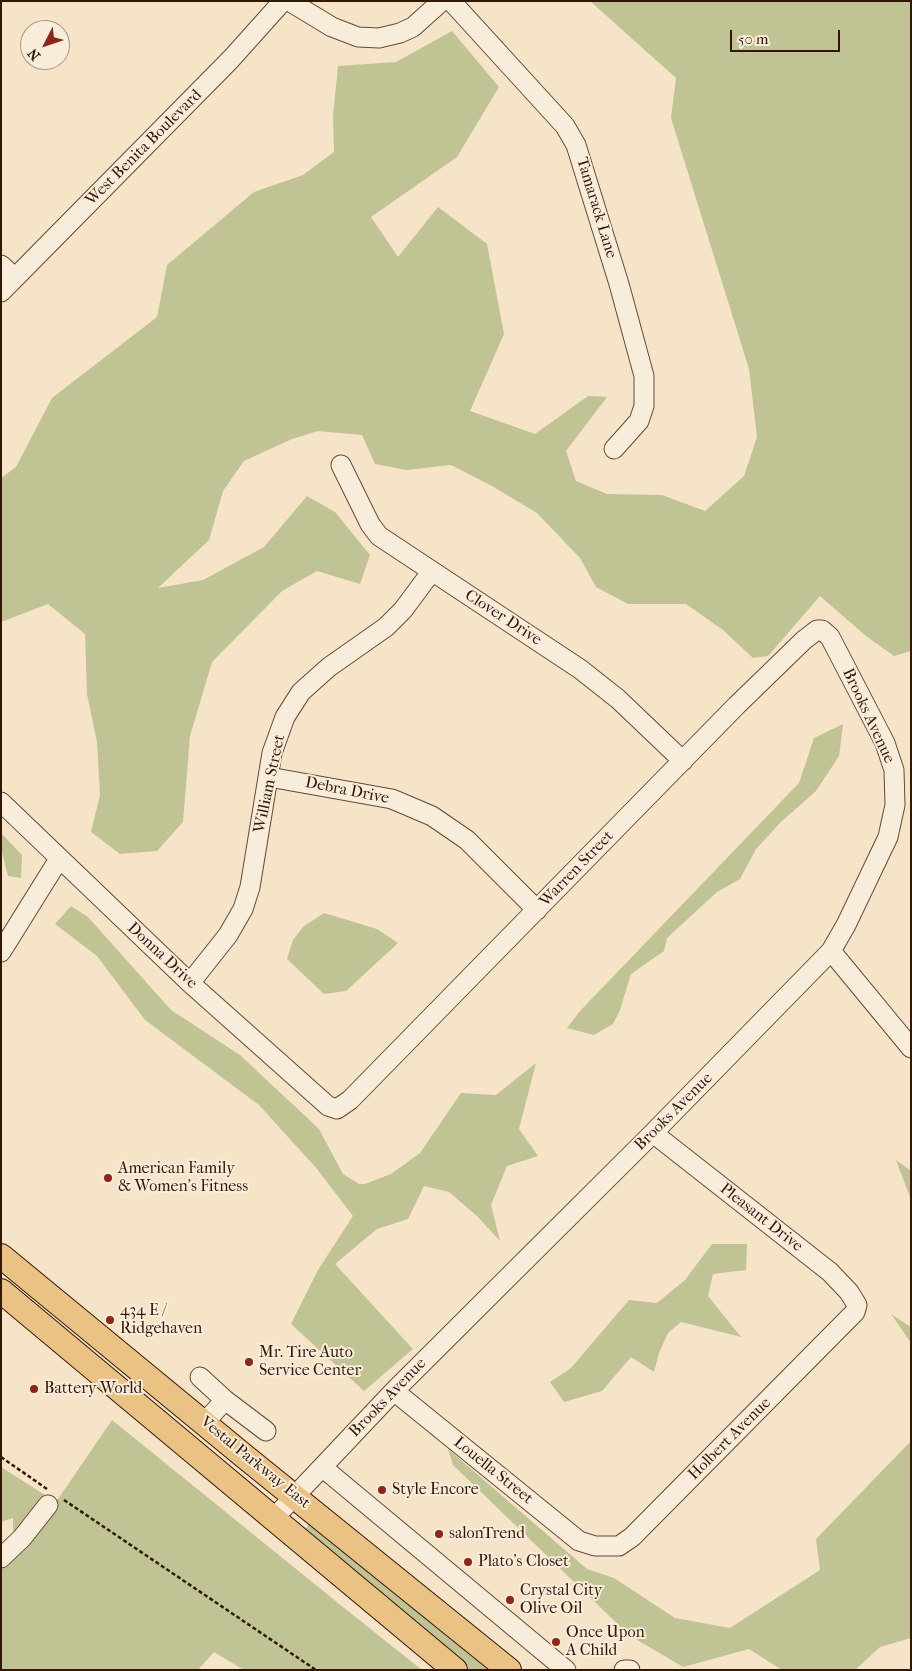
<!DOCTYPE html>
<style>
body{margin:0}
#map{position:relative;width:912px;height:1671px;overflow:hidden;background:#f5e4c7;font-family:"IM FELL French Canon",serif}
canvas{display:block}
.frame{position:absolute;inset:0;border:2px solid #331705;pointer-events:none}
.north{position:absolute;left:20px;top:20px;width:50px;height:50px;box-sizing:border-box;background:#f8eddb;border:1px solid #a99785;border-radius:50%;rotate:229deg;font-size:14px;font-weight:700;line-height:20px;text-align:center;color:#331705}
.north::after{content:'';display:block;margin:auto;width:18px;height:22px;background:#8f2418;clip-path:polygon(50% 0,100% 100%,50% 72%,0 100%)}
.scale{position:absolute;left:730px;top:30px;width:110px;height:22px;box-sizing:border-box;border:2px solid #331705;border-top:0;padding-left:6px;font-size:15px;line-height:18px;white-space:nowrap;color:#331705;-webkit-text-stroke:4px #f8eddb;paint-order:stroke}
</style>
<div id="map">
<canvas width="912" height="1671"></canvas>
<div class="frame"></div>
<div class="north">N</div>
<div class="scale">50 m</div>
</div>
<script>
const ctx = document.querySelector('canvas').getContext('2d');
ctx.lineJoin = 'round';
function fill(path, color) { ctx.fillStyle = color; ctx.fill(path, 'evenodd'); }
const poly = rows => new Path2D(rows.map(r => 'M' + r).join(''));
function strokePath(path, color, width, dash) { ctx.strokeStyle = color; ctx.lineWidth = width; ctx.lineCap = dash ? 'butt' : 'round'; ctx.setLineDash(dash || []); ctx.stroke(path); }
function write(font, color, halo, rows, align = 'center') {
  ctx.font = font + ' "IM FELL French Canon",serif'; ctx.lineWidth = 4; ctx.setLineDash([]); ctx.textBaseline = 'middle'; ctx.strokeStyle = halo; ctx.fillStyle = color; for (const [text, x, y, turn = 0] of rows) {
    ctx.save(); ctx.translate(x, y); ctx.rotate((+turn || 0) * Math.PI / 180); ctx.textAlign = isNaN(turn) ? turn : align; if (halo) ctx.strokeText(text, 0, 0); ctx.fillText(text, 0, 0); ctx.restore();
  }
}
fill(poly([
 [590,1,911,1,911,651,894,656,866,636,820,596,768,656,753,658,723,630,686,604,628,604,596,587,580,558,537,513,492,486,451,465,406,470,375,464,362,435,318,431,292,439,244,461,223,491,209,540,158,588,203,580,264,547,307,496,335,512,370,555,360,584,317,571,282,591,212,662,190,736,183,822,157,851,120,854,91,832,100,795,97,742,87,694,85,634,48,604,1,622,1,478,16,467,52,398,157,317,167,265,254,192,303,175,334,152,333,116,338,66,396,62,452,31,499,87,457,157,371,217,398,257,438,207,487,244,504,334,470,411,535,434,588,396,607,397,566,451,576,481,607,494,662,495,705,511,744,476,757,437,749,369,671,118,676,78],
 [843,724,839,756,816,791,781,822,756,849,740,879,717,892,667,938,664,951,631,974,620,1010,613,1024,594,1035,567,1028,580,1011,799,783,814,738],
 [1,833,22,855,21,878,8,876,1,848],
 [71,906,88,917,171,1010,240,1055,319,1129,343,1174,359,1184,365,1184,391,1174,420,1153,461,1093,496,1095,536,1063,519,1129,538,1156,507,1166,491,1205,500,1241,477,1216,449,1192,424,1186,408,1219,377,1229,335,1264,413,1349,364,1391,291,1324,318,1270,353,1216,317,1169,259,1105,145,1020,97,956,55,924],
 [324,913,377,929,398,943,346,991,324,994,287,959,293,940,303,927],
 [896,1160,911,1171,911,1197,910,1197],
 [712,1244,747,1244,746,1270,713,1274,708,1296,741,1337,681,1322,668,1333,659,1353,654,1372,631,1357,602,1391,564,1402,550,1382,571,1368,629,1300,657,1303,685,1280],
 [891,1314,911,1327,911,1343],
 [112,1420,343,1607,422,1670,244,1670,214,1652,198,1670,1,1670,1,1570,13,1556,13,1518,1,1522,1,1467,56,1502],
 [911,1441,911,1638,880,1647,855,1670,782,1670,749,1649,683,1667,629,1635,453,1465,448,1449,587,1569,614,1578,675,1618,730,1628,820,1570,816,1539],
 [309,1523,488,1670,470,1670,420,1629,313,1541,306,1529]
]), '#c0c393');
const minor = poly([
 [289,1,332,27,358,37,379,38,400,33,413,27,442,1],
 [451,1,565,126,576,145,619,284,644,376,644,406,639,421,614,449],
 [1,265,15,278],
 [1,292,231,59,283,1],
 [341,465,370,524,379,536,580,669,618,699,683,761],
 [269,777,392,799,432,816,467,840,537,910],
 [1,802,190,983,328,1106,337,1109,350,1100,737,705,804,640,817,630,822,630,830,637,885,743,894,770,895,805,888,837,846,925,831,951,653,1133,394,1391,273,1519],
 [831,951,911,1048],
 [1,952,59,859],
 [190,983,228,935,243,909,250,887,272,753,285,717,301,692,329,667,386,627,403,610,432,571],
 [200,1377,225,1400],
 [394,1391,579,1541,595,1546,619,1546,632,1537,855,1312,857,1305,849,1292,830,1272,653,1133],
 [204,1423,225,1400,266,1431],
 [322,1467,566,1670],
 [1,1558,22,1538,48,1505],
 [624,1670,630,1670]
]);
const major = poly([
 [1,1256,244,1456,509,1670],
 [1,1291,455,1670]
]);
strokePath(minor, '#644a36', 21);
strokePath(major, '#331705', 26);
strokePath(poly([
 [1,1457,47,1489],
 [64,1500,316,1670]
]), '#331705', 2.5, [4, 2.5]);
strokePath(minor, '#f8eddb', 19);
strokePath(major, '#eac284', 24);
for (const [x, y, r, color] of [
 [108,1178,5,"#8f2418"],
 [110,1320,5,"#8f2418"],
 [249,1362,5,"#8f2418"],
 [34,1389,5,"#8f2418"],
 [382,1490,5,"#8f2418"],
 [439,1534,5,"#8f2418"],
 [468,1562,5,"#8f2418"],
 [510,1600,5,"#8f2418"],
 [556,1642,5,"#8f2418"]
]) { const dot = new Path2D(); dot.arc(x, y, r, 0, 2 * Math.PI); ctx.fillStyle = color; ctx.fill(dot); strokePath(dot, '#f8eddb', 2); }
write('16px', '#331705', '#f8eddb', [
 ["West Benita Boulevard",144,148,-45],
 ["Tamarack Lane",596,208,73],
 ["Clover Drive",503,618,33],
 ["Brooks Avenue",868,716,65],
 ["William Street",270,784,-78],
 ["Debra Drive",347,791,11],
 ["Warren Street",577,869,-46],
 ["Donna Drive",162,956,43],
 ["Brooks Avenue",674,1112,-45],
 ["Pleasant Drive",761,1218,38],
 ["Brooks Avenue",388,1398,-46],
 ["Holbert Avenue",730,1439,-45],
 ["Vestal Parkway East",255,1463,39],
 ["Louella Street",493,1471,39]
]);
write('16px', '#331705', '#f8eddb', [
 ["American Family",118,1169],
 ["& Women's Fitness",118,1187],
 ["434 E /",120,1311],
 ["Ridgehaven",120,1329],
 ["Mr. Tire Auto",259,1353],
 ["Service Center",259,1371],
 ["Battery World",44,1389],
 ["Style Encore",392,1490],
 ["salonTrend",449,1534],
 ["Plato's Closet",478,1562],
 ["Crystal City",520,1591],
 ["Olive Oil",520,1609],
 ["Once Upon",566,1633],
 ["A Child",566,1651]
], 'left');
</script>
